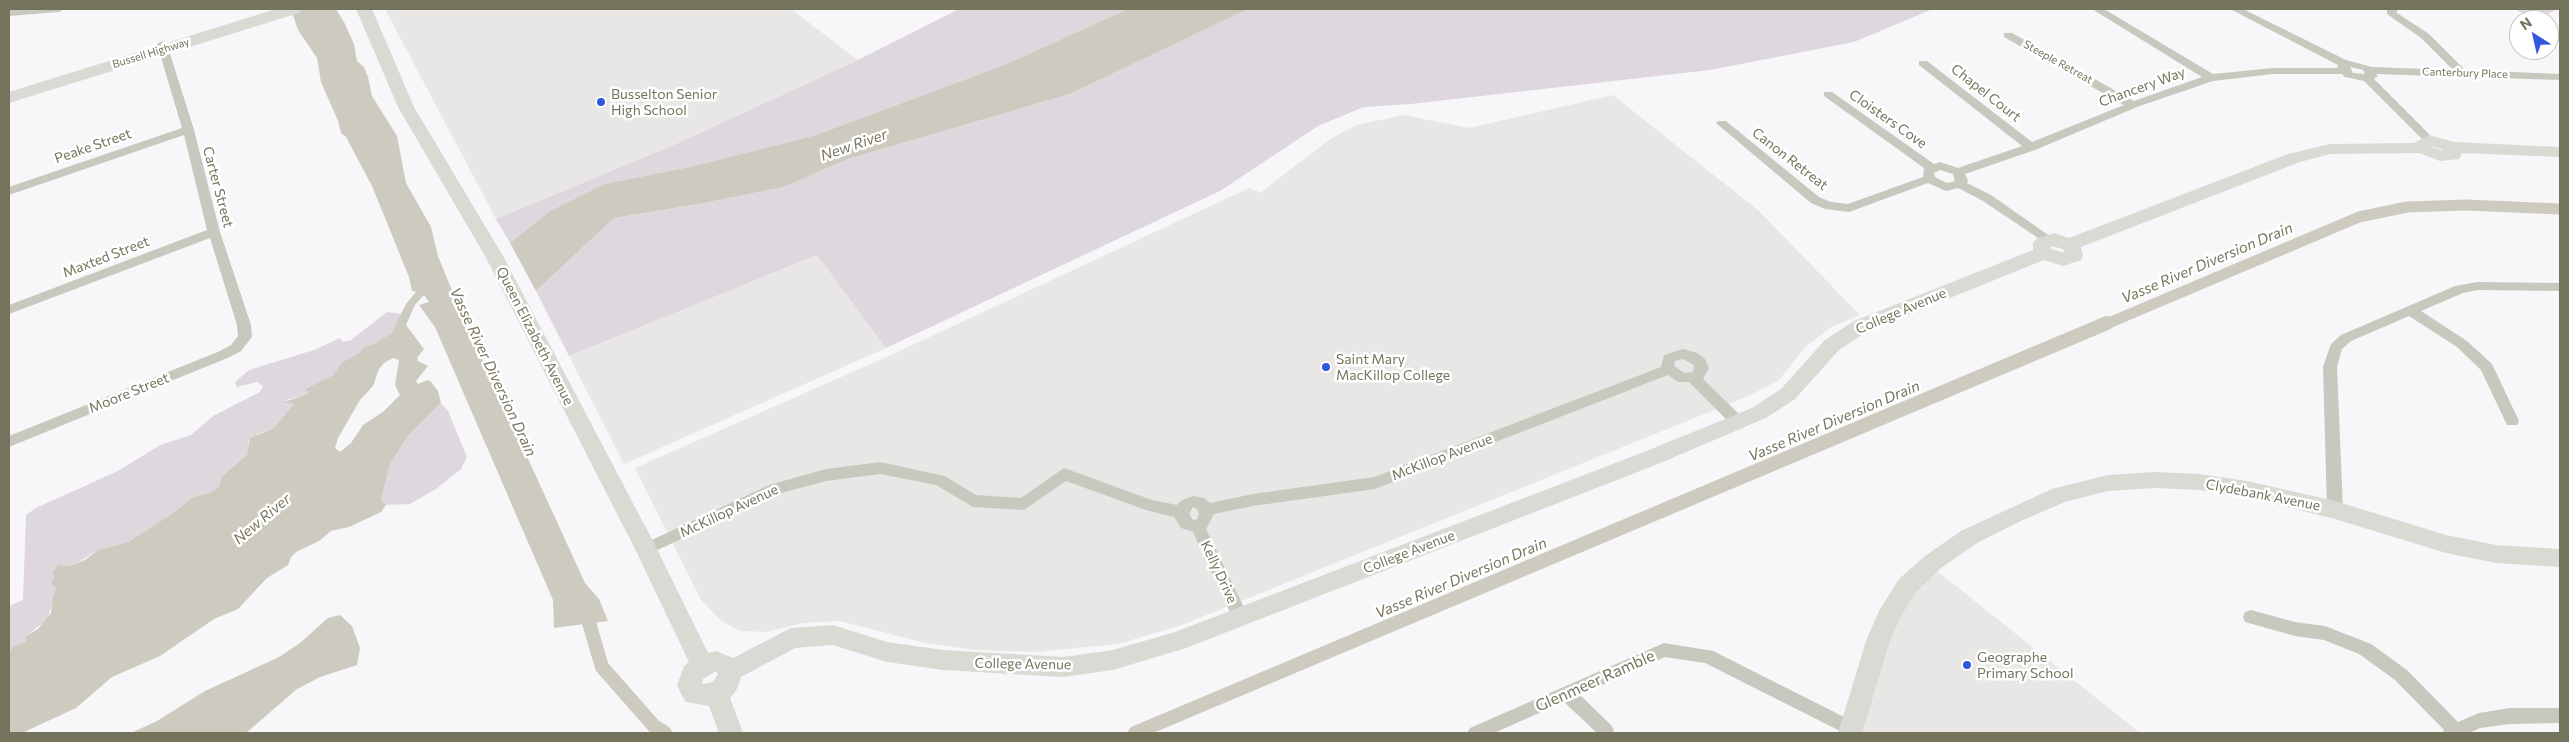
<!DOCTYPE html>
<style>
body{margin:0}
#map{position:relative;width:2569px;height:742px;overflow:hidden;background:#f7f6f9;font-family:Commissioner,sans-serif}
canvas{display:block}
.frame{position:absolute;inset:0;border:10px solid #74745c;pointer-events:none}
.north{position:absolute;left:2509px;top:10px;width:50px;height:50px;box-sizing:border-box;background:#fff;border:1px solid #c7c7be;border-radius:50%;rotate:325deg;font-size:14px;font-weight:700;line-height:20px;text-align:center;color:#74745c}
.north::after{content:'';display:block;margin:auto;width:18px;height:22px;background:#3157de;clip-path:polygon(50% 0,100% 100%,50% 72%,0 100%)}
</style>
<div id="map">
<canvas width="2569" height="742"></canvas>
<div class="frame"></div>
<div class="north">N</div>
</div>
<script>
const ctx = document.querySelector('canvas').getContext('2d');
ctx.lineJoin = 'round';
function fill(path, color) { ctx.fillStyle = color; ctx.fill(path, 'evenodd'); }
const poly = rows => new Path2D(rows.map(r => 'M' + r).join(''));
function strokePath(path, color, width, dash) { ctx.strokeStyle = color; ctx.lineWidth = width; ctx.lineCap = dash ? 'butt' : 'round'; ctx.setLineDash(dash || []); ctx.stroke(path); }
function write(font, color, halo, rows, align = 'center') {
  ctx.font = font + ' Commissioner,sans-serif'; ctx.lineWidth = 5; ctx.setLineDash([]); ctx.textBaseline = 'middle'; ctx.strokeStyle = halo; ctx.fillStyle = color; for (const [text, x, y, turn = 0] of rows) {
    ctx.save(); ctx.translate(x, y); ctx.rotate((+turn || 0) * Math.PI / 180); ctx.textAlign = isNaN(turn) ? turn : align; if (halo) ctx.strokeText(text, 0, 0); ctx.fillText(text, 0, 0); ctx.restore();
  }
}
fill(poly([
 [385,9,791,9,858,60,676,144,496,219],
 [1613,95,1759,211,1860,315,1831,327,1805,347,1779,380,1749,396,1182,625,1118,644,1035,652,975,650,925,643,840,621,803,623,766,632,740,631,720,620,701,600,635,468,891,355,1249,188,1260,193,1329,140,1356,125,1404,115,1469,128],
 [817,255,886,348,624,464,569,356],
 [1937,571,2140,733,1860,733,1888,636,1917,588]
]), '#e8e7e6');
fill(poly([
 [959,9,1128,9,1004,65,816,135,694,166,604,184,550,211,510,243,496,219,676,144,858,60],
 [1248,9,1933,9,1854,42,1710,70,1411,104,1364,107,1318,126,1220,191,886,348,817,255,569,356,536,291,614,218,704,203,784,187,848,159,1070,94],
 [2514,9,2557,9,2537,20],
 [387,312,401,314,391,333,374,344,365,346,359,353,341,363,333,375,307,388,309,392,307,394,286,400,295,404,274,428,258,434,248,442,250,449,247,455,222,476,219,486,212,492,193,497,173,513,128,542,98,550,55,577,57,589,47,620,26,636,26,641,13,647,9,653,9,606,23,600,26,515,36,508,118,471,160,445,191,435,213,416,260,392,263,386,257,382,237,387,235,382,249,370,314,350,340,338,343,342,351,340],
 [441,403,448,411,467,457,461,469,436,489,410,504,386,505,381,499,389,464,407,437]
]), '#dfd7de');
fill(poly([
 [291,9,336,9,345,24,354,44,357,61,364,67,368,77,372,96,397,136,406,183,431,227,438,256,462,315,585,583,599,599,608,621,554,628,553,600,435,327,419,305,429,302,424,295,415,305,406,325,424,349,417,358,418,361,428,366,416,381,418,384,428,380,431,382,438,391,441,403,407,437,390,464,381,499,386,505,381,512,349,527,331,531,319,541,296,552,291,557,288,565,267,578,238,609,214,619,160,656,112,677,76,708,22,733,9,733,9,653,13,647,26,641,26,636,38,629,51,613,53,596,57,589,51,583,55,577,52,573,58,565,70,566,85,560,98,550,128,542,173,513,193,497,212,492,219,486,222,476,247,455,250,438,274,428,294,404,284,402,307,394,309,392,305,390,307,388,333,375,341,363,359,353,365,346,374,344,391,333,406,304,416,292,412,291,409,277,372,186,346,137,341,133,338,121,321,82,317,58,298,30],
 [393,358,399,360,395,385,400,395,384,411,363,425,351,443,340,452,335,448,338,438,360,400,373,386,379,369,384,363],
 [1128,9,1248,9,1070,94,848,159,784,187,704,203,614,218,536,291,510,243,550,211,604,184,694,166,816,135,1004,65],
 [340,615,352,626,360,648,357,665,320,677,297,689,246,733,131,733,157,721,205,691,279,657,300,643,328,618]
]), '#cdcbbf');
strokePath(poly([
 [2104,325,2359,217,2407,207,2466,205,2560,209]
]), '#cdcbbf', 11);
strokePath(poly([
 [584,606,602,667,654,726,665,733],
 [1135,733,2107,323]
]), '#cdcbbf', 14);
fill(poly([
 [23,9,64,9,59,12,9,16,9,10,23,9],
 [2092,9,2104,9,2213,74,2273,68,2337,68,2338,65,2230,9,2243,9,2346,60,2372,67,2453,70,2421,38,2387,14,2387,9,2397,9,2397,13,2429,34,2465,70,2560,74,2560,80,2376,74,2378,76,2374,79,2433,138,2433,142,2429,144,2425,142,2364,81,2345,77,2342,74,2273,74,2213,81,2137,107,2035,150,1965,174,1968,180,1967,183,1991,195,2051,237,2053,240,2051,243,2047,244,1983,201,1958,188,1946,191,1928,183,1849,212,1825,209,1811,203,1716,123,1718,121,1726,121,1819,197,1831,202,1848,204,1923,177,1924,168,1824,96,1824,92,1832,92,1934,164,1940,162,1958,168,2022,146,1919,65,1919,61,1927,61,2032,142,2124,105,2004,37,2004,33,2012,33,2134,101,2202,77,2092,9],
 [2350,67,2363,70,2365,74,2353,73,2350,67],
 [1940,170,1953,174,1955,181,1947,183,1935,177,1934,173,1940,170],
 [2549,30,2560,35,2560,42,2549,37,2549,30],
 [162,41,167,44,194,130,220,232,251,325,252,337,241,351,230,357,9,447,9,436,220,351,231,345,238,336,237,325,210,238,9,314,9,305,207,230,184,135,9,195,9,187,182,128,157,44,162,41],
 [2477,282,2560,283,2560,291,2477,290,2463,293,2421,311,2467,341,2492,364,2519,421,2517,425,2507,425,2481,370,2457,347,2409,316,2351,341,2342,349,2337,367,2343,510,2340,514,2335,516,2330,514,2327,510,2323,367,2331,344,2341,335,2455,286,2477,282],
 [1683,349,1697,353,1705,359,1709,368,1703,379,1743,418,1745,422,1743,426,1733,426,1689,382,1678,382,1668,375,1375,489,1253,506,1214,514,1206,529,1249,618,1247,623,1241,625,1235,623,1193,532,1181,528,1174,517,1146,510,1066,481,1024,510,973,507,936,485,880,474,826,481,778,494,651,553,646,555,641,553,638,549,641,545,769,485,826,469,880,462,945,476,976,495,1021,498,1064,468,1152,500,1177,505,1182,500,1193,496,1204,498,1210,503,1253,494,1374,477,1661,367,1664,355,1683,349],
 [1683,359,1694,365,1693,372,1685,373,1674,366,1675,361,1683,359],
 [1193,507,1197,509,1199,514,1197,519,1193,520,1189,514,1193,507],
 [2251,610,2295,622,2325,626,2371,644,2407,670,2458,722,2479,713,2510,708,2560,708,2560,723,2510,724,2480,728,2469,733,2443,733,2444,730,2395,680,2359,654,2324,640,2295,636,2245,622,2243,617,2245,612,2251,610],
 [1664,643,1713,651,1858,724,1861,729,1859,733,1844,733,1705,663,1665,657,1580,695,1611,725,1614,730,1612,733,1597,733,1564,702,1494,733,1467,733,1470,728,1664,643]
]), '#c8c8bf');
fill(poly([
 [356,9,372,9,414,107,503,256,654,543,708,653,716,651,733,658,791,628,833,625,887,642,943,650,1063,657,1113,650,1175,632,1644,452,1752,408,1781,389,1825,340,1854,321,2033,250,2033,243,2036,239,2054,233,2069,238,2288,154,2330,144,2414,143,2429,135,2454,142,2560,147,2560,157,2462,153,2459,159,2440,161,2419,153,2330,154,2300,162,2081,247,2083,256,2081,260,2063,266,2044,260,1868,331,1839,350,1795,399,1766,418,1658,464,1186,648,1113,670,1063,677,943,670,887,662,833,645,795,648,741,677,736,691,730,698,743,733,719,733,709,706,686,702,680,692,677,685,684,666,689,662,635,549,485,256,398,107,356,9],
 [2431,146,2441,149,2443,151,2432,147,2431,146],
 [2051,246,2063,249,2065,253,2051,249,2051,246],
 [716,671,718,674,713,682,702,684,703,679,716,671],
 [2155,472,2199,474,2247,481,2335,501,2446,535,2496,545,2560,549,2560,567,2496,563,2446,553,2335,519,2247,497,2199,490,2155,488,2108,491,2065,502,2023,520,1977,543,1941,568,1915,593,1901,616,1890,641,1862,733,1838,733,1866,641,1879,611,1899,579,1925,556,1961,531,2052,489,2108,475,2155,472]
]), '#dadad4');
fill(poly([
 [276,9,302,9,299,13,9,103,9,92,276,9]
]), '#dadad4');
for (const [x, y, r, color] of [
 [601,102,5,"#3157de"],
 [1326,367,5,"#3157de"],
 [1967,665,5,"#3157de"]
]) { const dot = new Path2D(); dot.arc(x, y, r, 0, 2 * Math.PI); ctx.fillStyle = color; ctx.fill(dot); strokePath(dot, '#fff', 2); }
write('11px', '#74745c', '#fff', [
 ["Bussell Highway",151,53,-17],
 ["Steeple Retreat",2058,62,29],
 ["Canterbury Place",2465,73,2]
]);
write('14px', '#74745c', '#fff', [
 ["Chancery Way",2142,87,-20],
 ["Chapel Court",1986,93,38],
 ["Cloisters Cove",1888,119,35],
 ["Peake Street",93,146,-19],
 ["Canon Retreat",1790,159,38],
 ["Carter Street",218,187,75],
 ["Maxted Street",106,257,-21],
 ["College Avenue",1901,311,-23],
 ["Queen Elizabeth Avenue",535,336,63],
 ["Moore Street",129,393,-22],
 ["McKillop Avenue",1442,457,-21],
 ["Clydebank Avenue",2263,495,11],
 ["McKillop Avenue",729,511,-25],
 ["College Avenue",1409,552,-21],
 ["Kelly Drive",1219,572,65],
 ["College Avenue",1023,664,1]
]);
write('14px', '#74745c', '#fff', [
 ["Busselton Senior",611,94],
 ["High School",611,110],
 ["Saint Mary",1336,359],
 ["MacKillop College",1336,375],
 ["Geographe",1977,657],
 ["Primary School",1977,673]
], 'left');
write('italic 15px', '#7a765f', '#fff', [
 ["New River",854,145,-19],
 ["Vasse River Diversion Drain",2207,263,-23],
 ["Vasse River Diversion Drain",493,372,65],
 ["Vasse River Diversion Drain",1834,421,-23],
 ["New River",262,519,-40],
 ["Vasse River Diversion Drain",1461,578,-23]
]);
write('16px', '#74745c', '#fff', [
 ["Glenmeer Ramble",1595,681,-24]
]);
</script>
